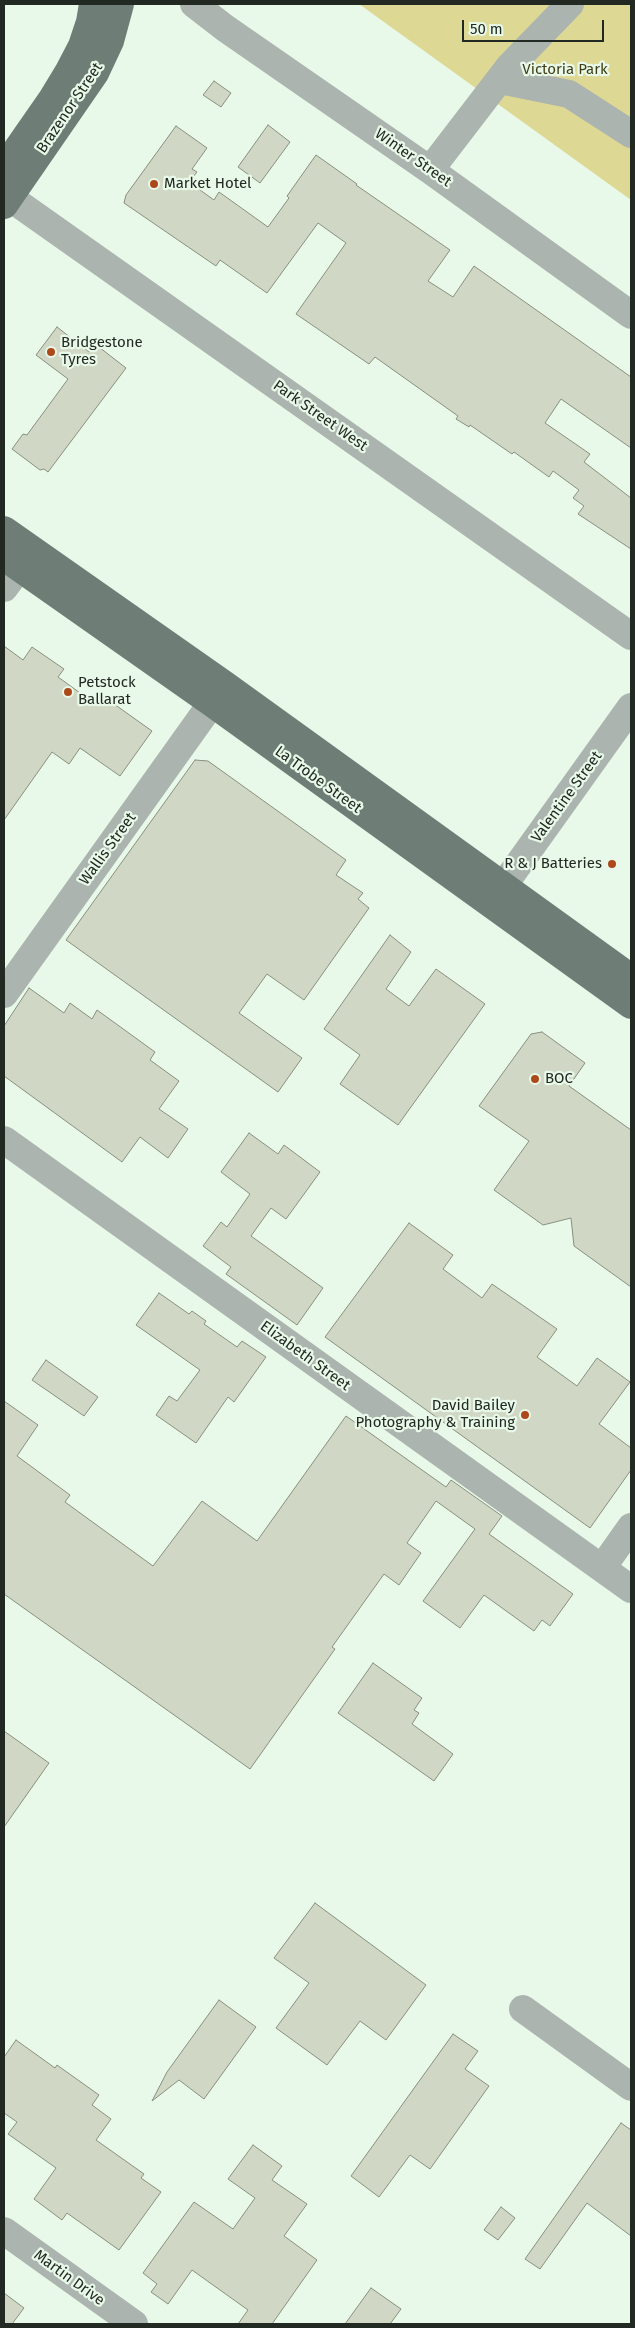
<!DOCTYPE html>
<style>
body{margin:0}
#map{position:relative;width:635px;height:2328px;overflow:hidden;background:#e9f9e9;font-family:"Fira Sans",sans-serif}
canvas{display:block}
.frame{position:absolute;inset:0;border:5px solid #222822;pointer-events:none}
.scale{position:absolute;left:462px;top:20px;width:142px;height:22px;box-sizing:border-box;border:2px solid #222822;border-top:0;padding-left:6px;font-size:15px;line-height:18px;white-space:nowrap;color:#222822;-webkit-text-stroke:4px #e9f9e9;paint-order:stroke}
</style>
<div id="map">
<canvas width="635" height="2328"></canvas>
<div class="frame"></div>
<div class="scale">50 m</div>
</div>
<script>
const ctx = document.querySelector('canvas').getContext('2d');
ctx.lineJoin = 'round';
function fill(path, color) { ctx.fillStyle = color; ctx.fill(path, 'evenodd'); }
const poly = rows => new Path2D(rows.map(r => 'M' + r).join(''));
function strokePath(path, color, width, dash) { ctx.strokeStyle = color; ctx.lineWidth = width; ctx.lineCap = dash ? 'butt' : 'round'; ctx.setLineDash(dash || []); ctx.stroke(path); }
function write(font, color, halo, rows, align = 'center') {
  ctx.font = font + ' "Fira Sans",sans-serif'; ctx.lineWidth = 4.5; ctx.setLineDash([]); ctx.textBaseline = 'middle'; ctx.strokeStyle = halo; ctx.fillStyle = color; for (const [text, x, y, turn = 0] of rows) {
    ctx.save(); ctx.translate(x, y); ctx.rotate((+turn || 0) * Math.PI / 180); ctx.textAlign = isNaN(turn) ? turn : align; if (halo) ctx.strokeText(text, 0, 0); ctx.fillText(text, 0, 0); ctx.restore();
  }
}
fill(poly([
 [359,4,631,4,631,200]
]), '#ded895');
const building = poly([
 [214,81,231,93,221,107,203,95,214,81],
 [268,125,290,142,260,183,238,167,268,125],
 [176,126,207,148,192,169,197,172,189,182,214,200,219,192,268,227,289,198,287,196,316,155,357,184,356,185,450,250,428,281,453,297,474,266,631,377,631,448,561,399,545,423,590,454,584,462,631,498,631,549,578,514,584,506,573,498,579,490,553,471,549,477,514,452,512,454,470,425,469,427,456,419,458,416,375,357,369,364,296,314,346,243,318,223,267,293,220,260,216,266,124,203,126,195,176,126],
 [57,327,89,352,95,344,126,368,48,472,44,469,40,470,12,449,23,434,27,435,68,379,36,355,57,327],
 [4,646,23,660,32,647,64,669,58,677,94,703,100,694,152,731,120,776,80,748,69,764,52,752,4,820,4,646],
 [195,760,208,761,346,860,336,875,363,893,358,899,369,908,304,1000,267,974,239,1013,302,1058,278,1092,66,940,195,760],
 [390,935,411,952,386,989,409,1006,436,969,485,1004,398,1125,340,1084,360,1055,324,1029,390,935],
 [29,988,64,1013,70,1003,92,1019,97,1010,155,1052,150,1060,179,1081,159,1109,188,1129,168,1158,140,1137,122,1162,4,1076,4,1026,29,988],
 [542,1032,585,1063,569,1086,631,1130,631,1287,574,1246,571,1218,543,1225,494,1190,529,1141,479,1106,531,1034,542,1032],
 [249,1133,278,1154,284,1145,320,1172,286,1219,271,1208,251,1236,323,1288,297,1325,226,1274,231,1267,203,1246,221,1222,227,1227,250,1194,221,1172,249,1133],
 [409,1223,453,1255,443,1269,482,1298,492,1284,557,1329,537,1357,577,1386,597,1358,630,1382,599,1424,631,1448,631,1470,590,1528,325,1337,409,1223],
 [159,1293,189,1314,192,1311,206,1321,204,1324,237,1347,242,1341,266,1357,234,1402,228,1397,196,1443,156,1415,169,1396,177,1401,200,1370,136,1325,159,1293],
 [46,1360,98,1397,84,1416,32,1380,46,1360],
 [4,1401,38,1425,17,1456,70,1495,65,1502,153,1566,202,1501,257,1541,346,1416,446,1487,451,1480,502,1516,489,1534,573,1594,550,1626,542,1620,534,1631,484,1595,460,1628,423,1601,475,1529,436,1501,407,1543,421,1553,399,1585,384,1574,332,1647,335,1649,250,1769,4,1594,4,1401],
 [373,1663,422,1698,414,1710,419,1713,412,1724,453,1754,434,1781,338,1713,373,1663],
 [4,1731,49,1763,4,1827,4,1731],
 [315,1903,426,1985,386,2040,360,2021,327,2065,276,2028,309,1983,274,1958,315,1903],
 [219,2000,256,2027,204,2099,179,2080,152,2101,167,2072,219,2000],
 [453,2034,478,2051,465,2069,489,2086,430,2169,410,2155,379,2197,351,2176,453,2034],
 [16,2040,55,2068,57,2065,99,2095,92,2105,111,2119,96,2140,144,2174,141,2178,161,2192,119,2250,67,2213,62,2220,34,2199,56,2168,8,2134,17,2122,4,2113,4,2057,16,2040],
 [621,2123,631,2130,631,2236,587,2203,540,2269,525,2259,621,2123],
 [253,2145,282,2166,272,2180,307,2204,284,2236,317,2260,272,2324,238,2324,248,2310,192,2270,168,2304,151,2292,157,2284,143,2273,194,2202,233,2229,255,2198,228,2179,253,2145],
 [501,2207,515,2218,498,2240,484,2230,501,2207],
 [371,2288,401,2309,390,2324,345,2324,371,2288],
 [4,2293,24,2308,12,2324,4,2324,4,2293]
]);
fill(building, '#d0d8c5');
strokePath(building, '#888f7e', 1);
strokePath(poly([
 [194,4,225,28,430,170,631,315],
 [500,80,569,94,631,134],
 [430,170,509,67,570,4],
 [9,197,631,636],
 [4,588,19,568],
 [503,886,631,707],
 [4,994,212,703],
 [4,1140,631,1589],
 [602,1568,631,1527],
 [523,2009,631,2087],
 [4,2231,134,2324]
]), '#abb4af', 28);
strokePath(poly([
 [4,168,52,99,69,71,82,46,90,22,93,4],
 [4,205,95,73,110,41,120,4],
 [4,530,225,685,631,978],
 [4,557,212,703,631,1005]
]), '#6e7e77', 28);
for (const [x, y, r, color] of [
 [154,184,5,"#ad481a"],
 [51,352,5,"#ad481a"],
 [68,692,5,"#ad481a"],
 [612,864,5,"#ad481a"],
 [535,1079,5,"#ad481a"],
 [525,1415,5,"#ad481a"]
]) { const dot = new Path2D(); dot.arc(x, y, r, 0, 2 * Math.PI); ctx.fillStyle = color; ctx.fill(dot); strokePath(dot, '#e9f9e9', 2); }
write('15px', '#413e17', '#e9f9e9', [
 ["Victoria Park",565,70]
]);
write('15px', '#222822', '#e9f9e9', [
 ["Brazenor Street",70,108,-56],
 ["Winter Street",413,158,35],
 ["Park Street West",320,416,35],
 ["La Trobe Street",318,780,36],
 ["Valentine Street",567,797,-54],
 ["Wallis Street",108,849,-54],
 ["Elizabeth Street",305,1356,36],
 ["Martin Drive",69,2278,36]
]);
write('15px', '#222822', '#e9f9e9', [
 ["Market Hotel",164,184],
 ["Bridgestone",61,343],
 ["Tyres",61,360],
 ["Petstock",78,683],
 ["Ballarat",78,700],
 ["R & J Batteries",602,864,"right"],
 ["BOC",545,1079],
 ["David Bailey",515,1406,"right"],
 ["Photography & Training",515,1423,"right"]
], 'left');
</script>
